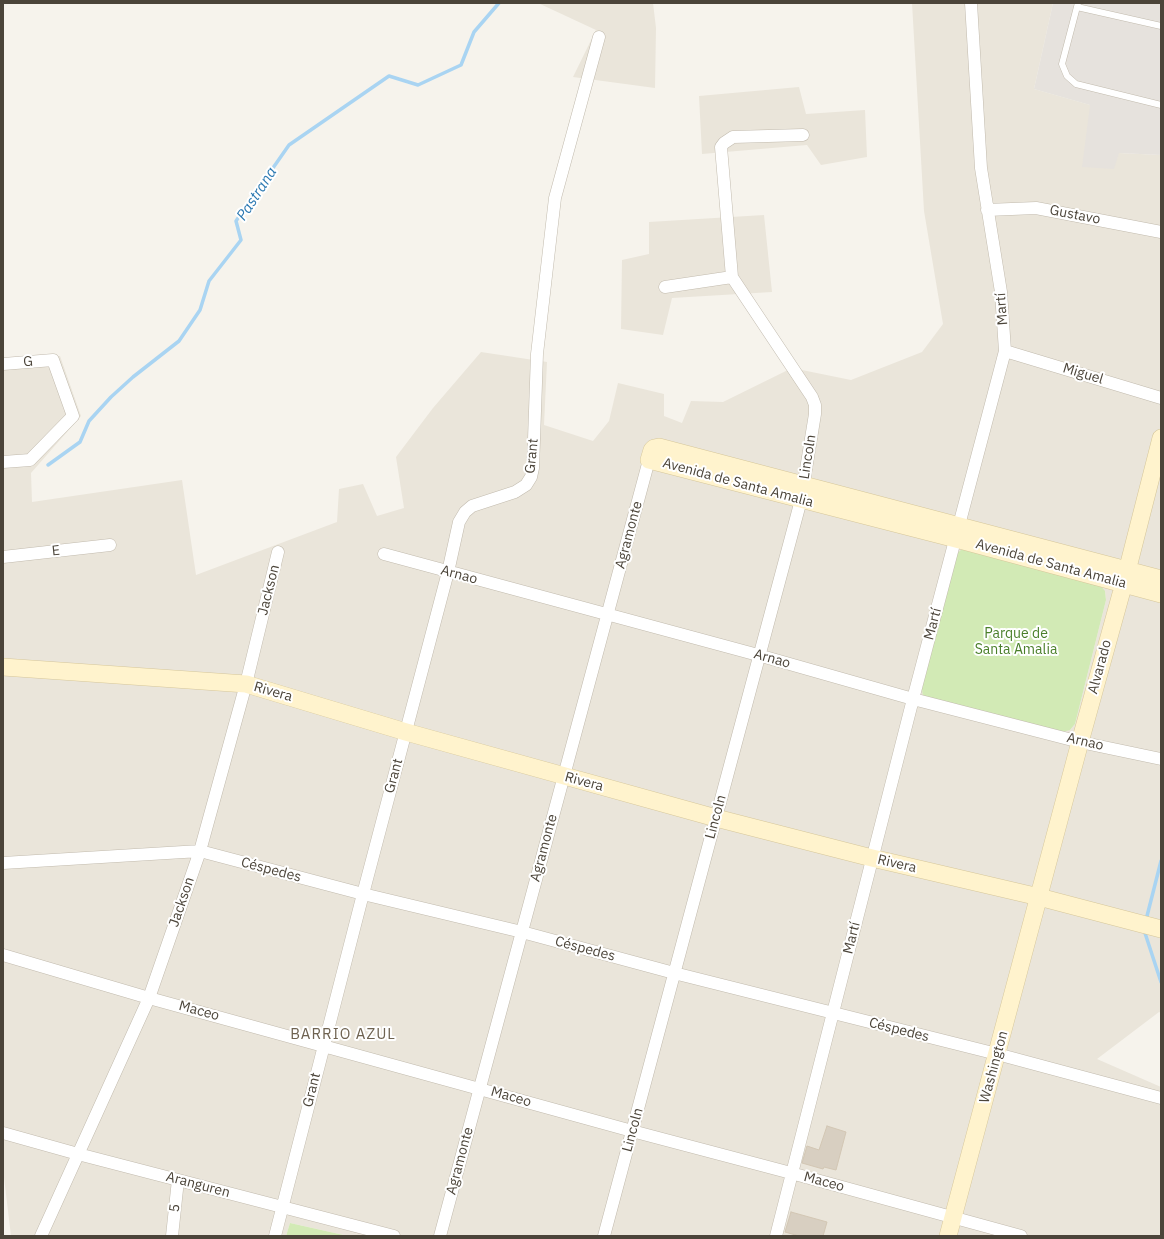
<!DOCTYPE html>
<meta charset="utf-8">
<style>
body{margin:0}
#map{position:relative;width:1164px;height:1239px;overflow:hidden;background:#f6f3ec;font-family:"IBM Plex Sans",sans-serif}
canvas{display:block}
.frame{position:absolute;inset:0;border:4px solid #4b4439;pointer-events:none}
</style>
<div id="map">
<canvas width="1164" height="1239"></canvas>
<div class="frame"></div>
</div>
<script>
const ctx = document.querySelector('canvas').getContext('2d');
ctx.lineJoin = 'round';
function fill(path, color) { ctx.fillStyle = color; ctx.fill(path, 'evenodd'); }
const poly = rows => new Path2D(rows.map(r => 'M' + r).join(''));
function strokePath(path, color, width, dash) { ctx.strokeStyle = color; ctx.lineWidth = width; ctx.lineCap = dash ? 'butt' : 'round'; ctx.setLineDash(dash || []); ctx.stroke(path); }
function write(font, color, halo, rows, align = 'center') {
  ctx.font = font + ' "IBM Plex Sans",sans-serif'; ctx.lineWidth = 4; ctx.setLineDash([]); ctx.textBaseline = 'middle'; ctx.strokeStyle = halo; ctx.fillStyle = color; for (const [text, x, y, turn = 0] of rows) {
    ctx.save(); ctx.translate(x, y); ctx.rotate((+turn || 0) * Math.PI / 180); ctx.textAlign = isNaN(turn) ? turn : align; if (halo) ctx.strokeText(text, 0, 0); ctx.fillText(text, 0, 0); ctx.restore();
  }
}
fill(poly([
 [538,3,653,3,656,28,655,88,573,77,596,30],
 [912,3,1053,3,1034,89,1090,105,1119,153,1161,155,1161,1013,1159,1012,1097,1059,1161,1087,1161,1236,348,1236,290,1223,286,1236,11,1236,3,1169,3,359,60,356,81,416,31,473,32,502,182,480,196,575,337,522,339,489,363,484,377,516,404,508,396,457,433,408,481,352,547,362,544,425,593,441,609,421,618,383,664,394,664,416,682,423,691,401,723,402,792,368,851,380,922,352,943,324,924,211],
 [1105,591,1106,600,1075,724,1070,730],
 [799,87,806,114,865,110,867,157,821,165,807,145,702,154,699,96],
 [764,215,772,292,672,298,663,335,621,329,622,260,649,254,649,222]
]), '#eae5da');
fill(poly([
 [1053,3,1161,3,1161,155,1119,153,1114,169,1082,167,1090,105,1034,89]
]), '#e6e2dd');
fill(poly([
 [967,549,1098,583,1105,591,1106,600,1075,724,1070,730,1062,732,923,696,921,683,953,557,961,550],
 [290,1223,348,1236,286,1236]
]), '#d2eab5');
strokePath(poly([
 [48,465,80,442,89,421,111,397,133,377,179,341,200,310,209,281,241,240,236,221,289,145,389,76,418,85,461,65,474,32,499,3],
 [1146,920,1161,861],
 [1144,930,1161,982]
]), '#a9d4f2', 3.5);
const building = poly([
 [827,1126,846,1132,836,1170,824,1167,823,1169,802,1163,807,1146,819,1150,827,1126],
 [791,1212,827,1222,823,1236,799,1236,785,1232,791,1212]
]);
fill(building, '#d8cfc1');
strokePath(building, '#d3c7b4', 1);
const lane = poly([
 [1078,3,1062,64,1067,76,1076,84,1161,105],
 [1077,7,1161,26]
]);
const street = poly([
 [987,210,1036,208,1161,232],
 [665,287,732,277],
 [1005,351,1161,398],
 [3,364,53,360,73,416,30,460,3,462],
 [384,554,758,655,913,699,1080,742,1161,759],
 [3,557,110,545],
 [3,863,200,851,363,894,522,932,674,973,997,1054,1161,1098],
 [3,955,149,998,632,1131,791,1173,1021,1236],
 [3,1133,78,1154,394,1236],
 [41,1236,149,998,200,851,246,684,278,552],
 [172,1236,178,1180],
 [275,1236,363,894,448,572,459,522,465,512,472,506,515,492,526,485,531,477,533,468,537,354,555,198,599,37],
 [440,1236,649,460],
 [604,1236,801,500,815,414,815,405,812,397,732,277,721,147,724,143,733,137,803,135],
 [776,1236,913,699,1005,351,1001,292,981,168,971,3]
]);
const secondary = poly([
 [1161,579,659,447,654,448,652,450,649,460,956,539,1161,594],
 [3,667,246,684,406,732,716,818,872,858,1039,897,1161,929],
 [948,1236,1080,742,1124,583,1161,438]
]);
strokePath(lane, '#c2bbae', 7);
strokePath(street, '#c2bbae', 13);
strokePath(secondary, '#d6c79b', 18);
strokePath(lane, '#fff', 6);
strokePath(street, '#fff', 12);
strokePath(secondary, '#fff3cd', 17);
write('14px', '#4b4439', '#fff', [
 ["Gustavo",1075,215,11],
 ["Martí",1002,309,-94],
 ["G",28,362,-4],
 ["Miguel",1083,374,17],
 ["Grant",532,456,-84],
 ["Lincoln",808,457,-81],
 ["Avenida de Santa Amalia",738,483,15],
 ["Agramonte",629,535,-75],
 ["E",56,551,-6],
 ["Avenida de Santa Amalia",1051,564,15],
 ["Arnao",459,575,15],
 ["Jackson",269,590,-76],
 ["Martí",933,624,-75],
 ["Arnao",772,659,16],
 ["Alvarado",1100,667,-75],
 ["Rivera",273,692,16],
 ["Arnao",1085,742,13],
 ["Grant",394,776,-75],
 ["Rivera",584,782,15],
 ["Lincoln",716,817,-75],
 ["Agramonte",544,848,-75],
 ["Rivera",897,864,13],
 ["Céspedes",271,870,15],
 ["Jackson",182,902,-71],
 ["Martí",852,938,-76],
 ["Céspedes",585,949,15],
 ["Maceo",199,1011,15],
 ["Céspedes",899,1030,14],
 ["Washington",994,1067,-75],
 ["Grant",312,1090,-76],
 ["Maceo",511,1097,16],
 ["Lincoln",633,1130,-75],
 ["Agramonte",460,1161,-75],
 ["Maceo",824,1182,15],
 ["Aranguren",198,1185,15],
 ["5",175,1208,-83]
]);
write('14px', '#4a7f2a', '#fff', [
 ["Parque de",1016,634],
 ["Santa Amalia",1016,650]
]);
write('italic 15px', '#2e7ab2', '#fff', [
 ["Pastrana",257,194,-57]
]);
ctx.letterSpacing = '1px';
write('15px', '#6e6250', '#fff', [
 ["BARRIO AZUL",343,1035]
]);
ctx.letterSpacing = '0px';
</script>
